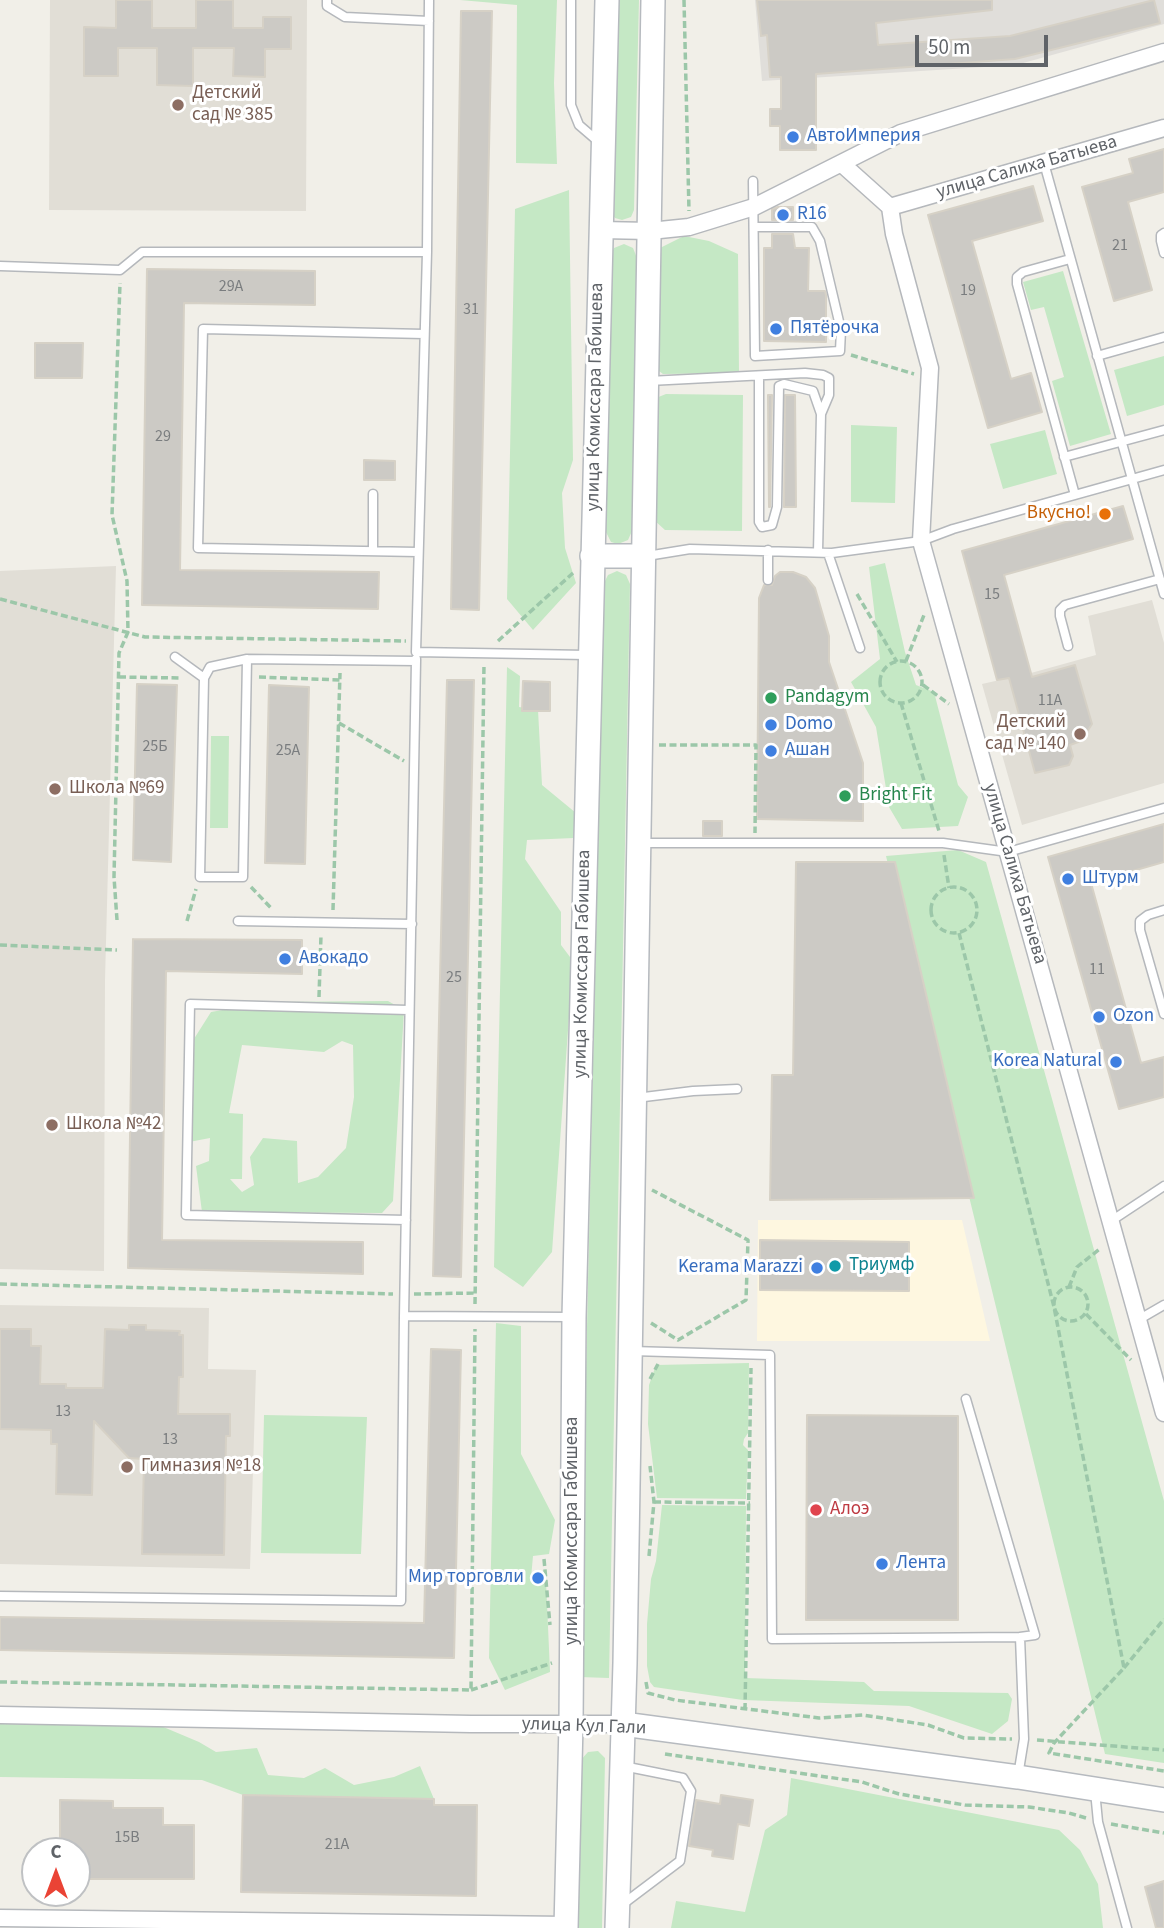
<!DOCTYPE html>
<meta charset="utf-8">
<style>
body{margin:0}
#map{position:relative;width:1164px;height:1928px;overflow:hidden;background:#f1efe8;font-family:"Source Sans 3",sans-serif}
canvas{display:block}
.north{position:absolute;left:21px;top:1837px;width:70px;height:70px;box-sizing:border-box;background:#fff;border:2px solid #bfc1c3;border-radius:50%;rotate:0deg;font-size:19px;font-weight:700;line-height:28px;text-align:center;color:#5f6368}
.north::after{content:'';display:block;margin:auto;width:24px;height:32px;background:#ea4335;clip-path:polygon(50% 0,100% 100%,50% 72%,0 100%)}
.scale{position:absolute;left:915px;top:35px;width:133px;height:32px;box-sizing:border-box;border:4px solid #5f6368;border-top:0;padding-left:9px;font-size:21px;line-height:24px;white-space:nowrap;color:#5f6368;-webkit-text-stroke:5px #fff;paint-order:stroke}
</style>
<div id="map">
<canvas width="1164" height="1928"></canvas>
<div class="north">С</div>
<div class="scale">50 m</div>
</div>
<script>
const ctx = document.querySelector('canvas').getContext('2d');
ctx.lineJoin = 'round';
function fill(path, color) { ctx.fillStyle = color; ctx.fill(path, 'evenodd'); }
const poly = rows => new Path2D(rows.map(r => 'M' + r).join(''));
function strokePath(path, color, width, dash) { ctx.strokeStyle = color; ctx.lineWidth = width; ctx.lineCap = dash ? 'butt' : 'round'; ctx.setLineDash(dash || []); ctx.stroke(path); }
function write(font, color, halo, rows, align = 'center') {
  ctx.font = font + ' "Source Sans 3",sans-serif'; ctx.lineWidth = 6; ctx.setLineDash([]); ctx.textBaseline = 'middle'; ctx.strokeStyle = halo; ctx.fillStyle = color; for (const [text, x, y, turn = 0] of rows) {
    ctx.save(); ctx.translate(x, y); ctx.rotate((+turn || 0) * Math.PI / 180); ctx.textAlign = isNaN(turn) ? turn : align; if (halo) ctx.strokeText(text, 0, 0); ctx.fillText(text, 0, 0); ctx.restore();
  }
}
fill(poly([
 [758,1220,962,1220,990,1341,757,1341]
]), '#fef7e0');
fill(poly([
 [755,0,1164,0,1164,24,1016,65,762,81]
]), '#e0deda');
fill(poly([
 [50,0,307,0,306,211,49,210],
 [116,566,105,980,104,1271,0,1269,0,571],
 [1152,600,1164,643,1164,783,1022,825,982,684,1031,673,1096,655,1088,616],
 [0,1305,209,1308,208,1369,256,1370,250,1569,0,1564]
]), '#e1ded6');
fill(poly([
 [460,0,557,0,554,83,557,164,516,163,517,5],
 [614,0,639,0,634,210,631,217,622,220,615,218,610,212],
 [569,190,573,460,562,493,565,548,576,583,533,630,507,599,515,209],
 [684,236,709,241,738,254,739,373,663,374,659,371,654,361,656,250],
 [624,244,633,248,637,258,632,531,628,540,618,544,611,542,605,530,610,257,614,248],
 [1063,271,1111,434,1070,446,1052,381,1064,377,1044,307,1031,310,1023,282],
 [1164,356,1164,405,1127,416,1114,370],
 [666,394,743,395,742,531,665,530,654,520,656,398],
 [851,425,897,427,895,503,851,502],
 [1045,430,1057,474,1003,489,990,444],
 [885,563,905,652,916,685,934,692,958,785,968,797,958,826,902,829,889,807,876,727,851,682,880,659,869,567],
 [617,571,626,575,630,584,609,1678,579,1677,604,583,608,575],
 [507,667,520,676,519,707,538,710,542,785,576,813,574,838,527,840,525,859,561,912,561,945,573,961,552,1252,523,1287,494,1267],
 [211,736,229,736,228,828,210,828],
 [958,850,986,862,1164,1501,1164,1763,1105,1754,886,856],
 [388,1001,404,1010,393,1201,382,1213,202,1212,196,1166,209,1161,210,1138,189,1142,192,1042,211,1012,268,1002],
 [342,1041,353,1045,354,1097,346,1148,318,1177,298,1183,297,1141,263,1138,250,1157,254,1185,242,1192,230,1179,242,1179,243,1114,229,1113,242,1045,324,1052],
 [496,1323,521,1326,521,1454,555,1520,549,1554,533,1556,531,1578,546,1581,550,1672,505,1690,489,1658],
 [749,1363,748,1433,744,1439,743,1445,748,1450,746,1499,657,1498,648,1424,649,1385,656,1365],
 [264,1415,367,1417,361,1554,261,1553],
 [662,1505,746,1506,745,1678,864,1682,874,1691,1008,1693,1012,1699,1008,1721,992,1734,909,1706,743,1700,654,1687,650,1682,647,1666,647,1624,651,1579,656,1561],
 [0,1724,161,1726,199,1742,216,1752,257,1748,268,1775,304,1778,325,1768,354,1785,394,1777,420,1766,434,1799,243,1795,202,1780,0,1777],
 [598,1751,605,1758,602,1928,574,1928,579,1762,588,1752],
 [791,1778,1059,1830,1080,1850,1098,1884,1103,1928,671,1928,676,1901,745,1912,765,1830,787,1815]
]), '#c5e8c5');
const building = poly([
 [116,0,152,0,152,28,196,28,196,0,233,0,233,28,263,28,263,17,291,17,291,49,265,49,265,77,233,76,234,48,193,48,193,86,157,85,157,48,118,48,118,76,84,76,84,27,116,28,116,0],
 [757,0,992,0,992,10,876,23,878,45,1010,36,1154,0,1160,23,1015,59,816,74,816,150,780,150,780,126,770,126,770,109,781,109,781,77,770,77,767,35,761,36,757,0],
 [461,11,492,11,479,610,451,609,461,11],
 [1164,149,1164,192,1128,202,1152,290,1114,301,1082,187,1133,173,1129,159,1164,149],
 [1033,186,1043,221,972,241,1011,379,1031,373,1042,412,988,428,928,215,1033,186],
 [778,207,793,207,793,220,772,220,772,209,778,207],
 [772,234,793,234,795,248,809,248,808,291,825,291,826,295,826,342,764,341,764,248,772,248,772,234],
 [147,269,315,271,315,305,184,303,180,570,379,572,378,609,142,605,147,269],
 [35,343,83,343,82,378,35,378,35,343],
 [768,395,772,395,770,507,769,507,768,395],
 [785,395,795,395,796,507,784,507,785,395],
 [364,460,395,461,395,480,364,480,364,460],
 [1123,506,1133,539,1004,575,1032,677,1075,665,1092,724,1081,741,1070,745,1073,756,1069,765,1035,773,1009,678,997,680,962,551,1123,506],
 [780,572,793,572,806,577,815,588,829,636,829,662,863,763,863,821,757,819,759,598,764,585,772,585,775,576,780,572],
 [447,680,474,680,461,1277,433,1276,447,680],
 [523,681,550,682,550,711,522,711,523,681],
 [137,684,177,685,171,862,133,860,137,684],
 [269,685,309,687,305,864,265,863,269,685],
 [703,821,722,821,722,836,703,836,703,821],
 [1164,824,1164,862,1091,883,1141,1063,1164,1057,1164,1097,1119,1109,1048,857,1164,824],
 [796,862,895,862,974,1198,770,1200,772,1075,793,1075,796,862],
 [133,939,302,940,302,974,166,971,162,1240,363,1242,363,1274,128,1268,133,939],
 [760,1240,909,1242,909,1291,760,1290,760,1240],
 [129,1325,146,1325,146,1330,180,1331,179,1335,183,1335,183,1377,179,1377,178,1414,230,1414,230,1436,226,1436,224,1555,142,1554,144,1459,129,1458,94,1421,92,1495,56,1494,57,1444,51,1444,51,1430,0,1429,0,1329,31,1329,31,1346,41,1346,40,1384,66,1384,66,1388,103,1388,105,1329,129,1330,129,1325],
 [431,1349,461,1350,454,1658,0,1650,0,1617,424,1623,431,1349],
 [807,1415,958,1416,958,1620,806,1620,807,1415],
 [243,1795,434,1799,434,1805,477,1805,476,1896,241,1892,243,1795],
 [721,1795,753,1800,749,1826,738,1824,733,1859,712,1856,713,1850,689,1846,696,1800,720,1804,721,1795],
 [60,1800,113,1801,113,1808,163,1808,163,1825,194,1825,194,1879,77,1879,77,1851,60,1851,60,1800],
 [1164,1881,1164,1928,1156,1928,1145,1887,1164,1881]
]);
fill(building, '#cccac5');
strokePath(building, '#d6d1c6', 2);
const lane = poly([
 [327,0,327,6,345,17,429,21],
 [429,0,427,252,416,652,587,655],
 [571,0,571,105,579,125,600,143],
 [1044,163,1164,594],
 [753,181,755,356,840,351,841,330,820,241,812,227,754,227],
 [1164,233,1161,235,1161,241,1164,253],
 [1070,259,1023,272,1017,277,1017,284,1075,495],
 [0,266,120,270,142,252,427,252],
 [1097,356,1164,337],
 [759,377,759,522,762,527,772,525,777,507,779,386,784,384,813,391,821,414,818,552],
 [649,381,805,373,823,375,829,378,829,395,821,414],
 [1064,457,1164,430],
 [373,494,373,551],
 [418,552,198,548,203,329,424,334],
 [828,553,860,648],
 [647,556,690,549,832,553,921,541,953,529,1164,470],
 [768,580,768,550],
 [1068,646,1060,616,1060,610,1065,605,1160,579],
 [175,657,204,678],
 [247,659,210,667,204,678,200,877,243,877,247,659,416,661,416,659],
 [416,661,404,1316,571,1317],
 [640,843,943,843,1008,852,1164,808],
 [1164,910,1148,915,1140,921,1140,930,1164,1014],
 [238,921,412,924],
 [636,1098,693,1091,737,1089],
 [406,1220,186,1215,190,1004,408,1010],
 [1111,1221,1164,1186],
 [1138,1320,1164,1305],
 [632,1351,770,1355,772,1639,1020,1637,1024,1739,1018,1776],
 [966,1399,1035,1635,1020,1637],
 [0,1596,401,1601,404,1316],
 [1095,1791,1098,1822,1127,1928],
 [623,1904,680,1861,691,1791,683,1778,623,1766]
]);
const street = poly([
 [842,164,890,207,894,234,930,368,921,541,1164,1413],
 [890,207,1164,128],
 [601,230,650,231,689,227,754,207,901,133,1164,52],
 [0,1715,471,1724,623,1724],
 [0,1918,566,1925]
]);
const secondary = poly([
 [592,556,642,556],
 [623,1724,1018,1777,1164,1800],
 [566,1928,571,1724,574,1317,607,0],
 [617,1928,625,1663,653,0]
]);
strokePath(lane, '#b5b8bc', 11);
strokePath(street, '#b5b8bc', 19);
strokePath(secondary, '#b6babf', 26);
strokePath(poly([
 [684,0,689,211],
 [851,355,914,374],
 [857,594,897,662],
 [0,599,145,637,406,641],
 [498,641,573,573],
 [906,661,924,615],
 '880 682a21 21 0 1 1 42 0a21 21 0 1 1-42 0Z',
 [119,677,181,678],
 [259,677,340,680],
 [923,685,949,704],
 [901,703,939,831],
 [339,723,404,761],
 [659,745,756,745,755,833],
 [944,855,949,888],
 [251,887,272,909],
 '931 910a23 23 0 1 1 46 0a23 23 0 1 1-46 0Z',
 [333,910,340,673],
 [117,920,114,877,119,653,128,632,127,581,112,515,120,283],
 [187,921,196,889],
 [959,933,1054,1307,1124,1668,1054,1743,1049,1753,1164,1771],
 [0,945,117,950],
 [319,997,321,935],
 [0,1284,393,1294],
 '1054 1304a17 17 0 1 1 34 0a17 17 0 1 1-34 0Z',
 [1069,1287,1077,1267,1101,1248],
 [414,1294,475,1293],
 [475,1304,484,664],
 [1086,1314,1131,1360],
 [651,1323,678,1340,746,1300,748,1240,652,1190],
 [650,1379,658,1364],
 [654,1502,750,1503],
 [649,1556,654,1502,650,1466],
 [544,1559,550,1625],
 [1124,1668,1164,1619],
 [0,1682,471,1690,475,1329],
 [646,1682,648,1693,675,1700,819,1718,863,1715,928,1725,964,1738,1012,1739],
 [471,1690,552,1663],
 [745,1710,751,1368],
 [1037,1740,1164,1750],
 [665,1754,862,1782,899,1794,965,1805,1029,1807,1069,1813,1086,1818],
 [1111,1824,1164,1833]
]), '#9cc7a9', 3.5, [7, 3.5]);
strokePath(lane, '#fff', 8);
strokePath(street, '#fff', 16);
strokePath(secondary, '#fff', 23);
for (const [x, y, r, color] of [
 [178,105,7,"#8d6e63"],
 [793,137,7,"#3f7fe0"],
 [783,215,7,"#3f7fe0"],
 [776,329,7,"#3f7fe0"],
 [1105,514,7,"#e8710a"],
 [771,698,7,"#2e9e5b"],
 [771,725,7,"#3f7fe0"],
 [1080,734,7,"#8d6e63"],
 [771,751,7,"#3f7fe0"],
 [55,789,7,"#8d6e63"],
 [845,796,7,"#2e9e5b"],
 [1068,879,7,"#3f7fe0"],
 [285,959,7,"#3f7fe0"],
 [1099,1017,7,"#3f7fe0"],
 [1116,1062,7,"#3f7fe0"],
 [52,1125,7,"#8d6e63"],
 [835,1266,7,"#0f9aa8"],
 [817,1268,7,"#3f7fe0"],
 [127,1467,7,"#8d6e63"],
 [816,1510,7,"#e0444e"],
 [882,1564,7,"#3f7fe0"],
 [538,1578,7,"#3f7fe0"]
]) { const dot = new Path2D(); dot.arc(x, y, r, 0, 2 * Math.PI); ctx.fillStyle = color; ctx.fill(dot); strokePath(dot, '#fff', 2.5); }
write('16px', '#7a7d7f', null, [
 ["21",1120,246],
 ["29А",231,287],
 ["19",968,291],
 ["31",471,310],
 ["29",163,437],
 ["15",992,595],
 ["11А",1050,701],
 ["25Б",155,747],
 ["25А",288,751],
 ["11",1097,970],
 ["25",454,978],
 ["13",63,1412],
 ["13",170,1440],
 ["15В",127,1838],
 ["21А",337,1845]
]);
write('19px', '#785e54', '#fff', [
 ["Детский",192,94],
 ["сад № 385",192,116],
 ["Детский",1066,723,"right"],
 ["сад № 140",1066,745,"right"],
 ["Школа №69",69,789],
 ["Школа №42",66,1125],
 ["Гимназия №18",141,1467]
], 'left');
write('19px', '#366cbe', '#fff', [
 ["АвтоИмперия",807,137],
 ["R16",797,215],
 ["Пятёрочка",790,329],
 ["Domo",785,725],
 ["Ашан",785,751],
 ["Штурм",1082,879],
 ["Авокадо",299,959],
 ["Ozon",1113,1017],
 ["Korea Natural",1102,1062,"right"],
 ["Kerama Marazzi",803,1268,"right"],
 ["Лента",896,1564],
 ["Мир торговли",524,1578,"right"]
], 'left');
write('19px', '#5f6368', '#fff', [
 ["улица Салиха Батыева",1027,168,-16],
 ["улица Комиссара Габишева",596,397,-89],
 ["улица Салиха Батыева",1014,874,74],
 ["улица Комиссара Габишева",583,964,-89],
 ["улица Комиссара Габишева",573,1531,-90],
 ["улица Кул Гали",584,1727,2]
]);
write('19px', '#c56008', '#fff', [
 ["Вкусно!",1091,514]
], 'right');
write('19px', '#27864d', '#fff', [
 ["Pandagym",785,698],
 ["Bright Fit",859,796]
], 'left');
write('19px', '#0d838f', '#fff', [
 ["Триумф",849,1266]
], 'left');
write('19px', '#be3a42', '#fff', [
 ["Алоэ",830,1510]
], 'left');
</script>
